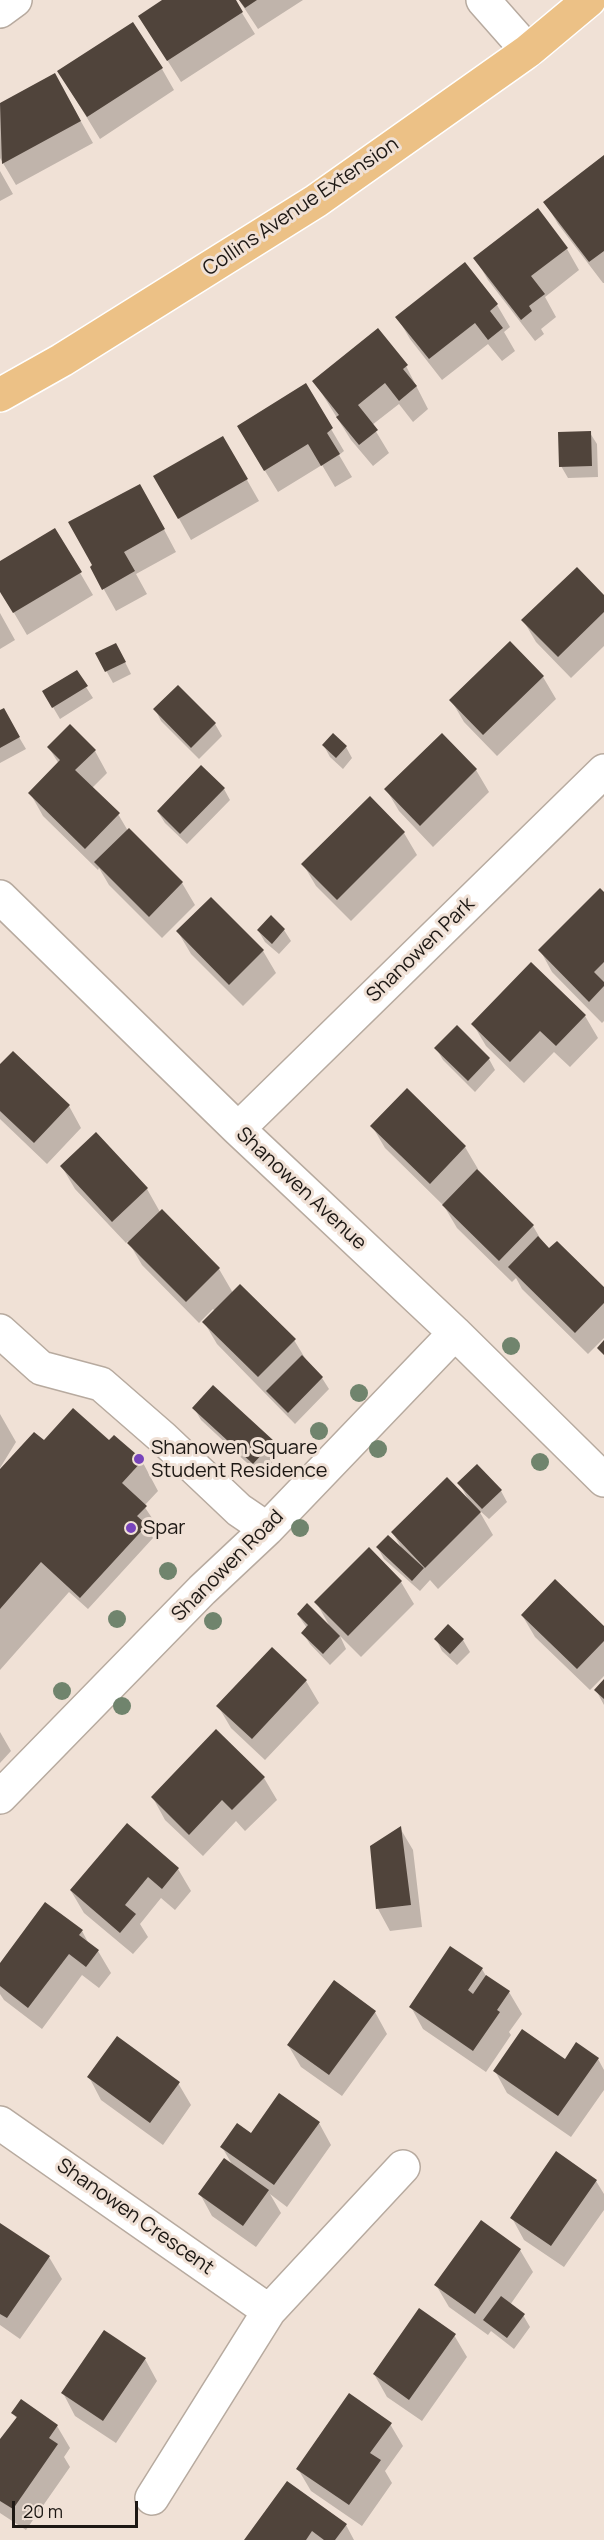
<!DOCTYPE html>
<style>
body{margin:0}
#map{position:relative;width:604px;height:2540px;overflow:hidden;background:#f0e1d6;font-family:Manrope,sans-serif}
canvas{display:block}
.scale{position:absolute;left:12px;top:2501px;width:126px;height:27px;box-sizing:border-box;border:3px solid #1d1814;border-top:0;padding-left:8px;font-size:18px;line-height:21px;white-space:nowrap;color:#1d1814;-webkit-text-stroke:4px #f0e1d6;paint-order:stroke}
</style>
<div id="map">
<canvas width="604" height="2540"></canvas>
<div class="scale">20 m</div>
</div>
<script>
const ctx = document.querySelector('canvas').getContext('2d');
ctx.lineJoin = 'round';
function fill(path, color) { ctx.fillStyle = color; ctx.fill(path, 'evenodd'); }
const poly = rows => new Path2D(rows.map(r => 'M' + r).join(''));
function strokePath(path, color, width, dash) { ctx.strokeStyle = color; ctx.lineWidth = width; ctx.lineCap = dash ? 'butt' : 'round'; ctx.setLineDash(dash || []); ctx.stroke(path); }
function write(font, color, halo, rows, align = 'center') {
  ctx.font = font + ' Manrope,sans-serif'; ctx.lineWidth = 6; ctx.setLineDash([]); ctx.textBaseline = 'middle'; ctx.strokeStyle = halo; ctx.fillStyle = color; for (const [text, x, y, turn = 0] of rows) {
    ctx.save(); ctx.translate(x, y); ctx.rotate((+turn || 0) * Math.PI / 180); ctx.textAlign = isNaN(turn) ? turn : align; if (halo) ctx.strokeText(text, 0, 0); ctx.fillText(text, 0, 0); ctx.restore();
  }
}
fill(poly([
 [165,0,234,0,255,34,181,82,140,17],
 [239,0,303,0,258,29],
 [162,69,174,90,100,139,59,72],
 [55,75,93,143,16,185,0,158,0,105],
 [604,157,604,283,603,283,558,224,545,202],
 [0,171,13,194,0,201],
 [567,249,579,270,545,297,556,317,541,329,544,334,535,341,488,280,475,258],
 [465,264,497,305,510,327,504,332,515,351,502,361,488,344,442,380,410,339,397,317],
 [406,366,428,409,413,422,399,404,372,425,389,453,373,466,351,440,314,381],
 [305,385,344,451,339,455,352,477,335,487,322,465,278,492,251,448],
 [590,433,597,444,598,477,568,478,561,466],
 [223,438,259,501,191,540,155,476],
 [152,507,176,552,136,574,147,594,116,611,92,568],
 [55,530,93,595,27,635,0,589,0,563],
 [604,597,604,646,571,678,536,642,523,620],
 [0,613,15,640,0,649],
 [97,654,122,656,131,674,113,683],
 [543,677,556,699,497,756,464,722,451,700],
 [86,687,93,698,60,719,44,692],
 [178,687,215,724,222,736,199,759,161,721,155,709],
 [3,710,26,749,0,763,0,712],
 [442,735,476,770,489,792,433,847,399,811,386,789],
 [324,746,346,747,352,758,343,769,330,757],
 [49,748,95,751,107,773,92,788,118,814,128,831,182,883,195,905,162,938,109,885,99,868,98,870,43,816,30,793,59,764],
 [224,789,230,800,187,844,165,823,158,812],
 [370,798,404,833,417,855,351,921,316,886,303,864],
 [604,894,604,1021,602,1023,552,972,540,950],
 [258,930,284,930,291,941,279,954,265,942],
 [178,932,263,951,276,973,243,1006,191,954],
 [531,964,585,1016,598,1038,570,1067,554,1052,524,1083,486,1046,473,1024],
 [436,1048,489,1059,495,1070,475,1092,443,1060],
 [0,1067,69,1106,81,1128,47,1164,0,1119],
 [372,1126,465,1147,478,1169,476,1171,533,1226,544,1245,604,1289,604,1338,588,1354,522,1289,516,1278,512,1282,457,1228,444,1206,385,1148],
 [62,1167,147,1189,160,1212,219,1269,233,1293,294,1340,308,1363,322,1378,329,1389,295,1424,217,1344,204,1322,215,1311,213,1309,199,1323,142,1265,128,1241,126,1243,75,1189],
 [213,1387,273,1442,280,1454,260,1475,201,1420,194,1408],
 [0,1414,16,1442,0,1468],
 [109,1442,142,1461,158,1491,144,1506,152,1518,146,1525,153,1538,88,1609,69,1592,0,1670,0,1471,44,1443],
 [459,1483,501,1491,507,1502,489,1519,478,1509,493,1535,438,1589,430,1580,420,1591,384,1559,378,1548,402,1549,393,1533,468,1499],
 [369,1550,401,1582,414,1604,361,1657,340,1636,346,1649,330,1665,310,1644,303,1633,307,1628,298,1615,329,1625,316,1602],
 [522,1615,604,1628,604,1676,590,1690,535,1637],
 [448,1626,463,1640,470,1652,457,1665,442,1651,436,1639],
 [272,1649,306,1681,319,1703,265,1760,231,1728,218,1706],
 [604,1681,604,1705,596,1690],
 [0,1732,11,1751,0,1763],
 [264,1778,277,1800,245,1831,236,1821,203,1856,165,1820,153,1798],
 [400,1828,413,1850,422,1927,390,1931,378,1909,371,1847],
 [178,1869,191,1891,175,1910,161,1898,140,1924,148,1937,133,1954,84,1913,71,1891],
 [82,1931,89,1944,98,1951,111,1973,99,1988,82,1975,42,2029,4,2000,0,1994,0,1966],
 [482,1969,486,1976,509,1992,522,2014,509,2032,511,2035,486,2072,423,2029,411,2007],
 [375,2012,387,2034,342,2096,301,2067,288,2045],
 [598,2059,604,2070,604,2090,571,2137,507,2093,495,2071],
 [89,2077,178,2083,191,2105,163,2145,101,2100],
 [319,2123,331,2145,287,2207,270,2194,281,2213,256,2247,212,2216,200,2194,233,2166,222,2147,251,2135],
 [596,2181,604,2194,604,2210,564,2267,524,2240,512,2218],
 [0,2224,49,2257,62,2279,20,2339,0,2325],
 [520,2250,533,2272,510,2305,523,2315,530,2327,514,2349,491,2331,488,2335,449,2307,436,2285],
 [454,2335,467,2357,422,2421,387,2397,374,2374],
 [145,2359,157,2381,116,2443,75,2416,63,2393],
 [13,2413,57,2426,70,2448,64,2457,70,2467,26,2530,0,2513,0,2443,17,2419],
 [390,2424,403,2446,385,2471,392,2483,362,2526,311,2491,298,2469],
 [346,2525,354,2540,246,2540]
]), '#0003');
fill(poly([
 [162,0,236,0,243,12,167,61,138,16],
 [239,0,257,0,245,8],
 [133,22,163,68,87,117,57,71],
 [55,73,81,121,2,164,0,103],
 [604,155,604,251,589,262,543,202],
 [538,208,568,248,531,276,545,294,529,306,532,311,521,320,473,258],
 [465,262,498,304,490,311,503,328,488,340,475,323,429,359,395,317],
 [378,328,408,365,403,369,417,386,399,401,385,383,358,405,378,430,359,445,336,417,339,415,312,381],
 [306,383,333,428,327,433,340,454,321,466,308,444,264,471,237,426],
 [591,431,592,466,559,467,558,432],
 [223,436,248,479,178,519,153,476],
 [140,484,165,529,124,552,135,571,102,590,90,567,92,565,68,522],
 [55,528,82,572,13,613,0,592,0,561],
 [577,567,604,595,604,612,558,657,521,620],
 [510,641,544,676,483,735,449,700],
 [116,643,126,662,105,672,95,653],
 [77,670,88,686,52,708,42,691],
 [178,685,216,723,191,748,153,709],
 [4,708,20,737,0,748,0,710],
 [70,724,96,750,75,770,120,813,85,849,28,793,60,760,47,747],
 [333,733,347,746,336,758,322,745],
 [442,733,477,769,420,826,384,789],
 [201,765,225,788,180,834,157,811],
 [370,796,405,832,337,900,301,864],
 [129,828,183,882,149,917,94,862],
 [600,888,604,892,604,962,594,972,604,982,604,986,589,1002,538,950],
 [211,897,264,950,229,985,176,931],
 [271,915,285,929,272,944,257,930],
 [531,962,586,1015,556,1046,540,1031,510,1062,471,1024],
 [457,1025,490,1058,468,1081,434,1048],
 [13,1051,70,1105,34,1143,0,1111,0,1064],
 [407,1088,466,1146,430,1184,370,1126],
 [96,1132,148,1188,112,1222,60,1166],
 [477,1169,534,1225,499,1261,442,1205],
 [162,1209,220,1268,186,1302,127,1243],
 [538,1236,549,1248,557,1241,604,1287,604,1303,575,1333,508,1267],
 [240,1284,296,1339,258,1377,202,1322],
 [604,1340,604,1355,597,1348],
 [302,1355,323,1377,288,1413,266,1391],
 [213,1385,274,1441,253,1464,192,1408],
 [73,1408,109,1440,114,1435,143,1460,122,1483,147,1506,137,1516,147,1525,80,1598,41,1562,0,1609,0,1469,34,1432,44,1440],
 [477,1464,502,1490,482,1509,457,1483],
 [447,1477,481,1512,425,1568,391,1532],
 [388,1535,424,1568,412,1581,376,1547],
 [369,1547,402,1581,348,1636,314,1602],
 [555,1579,604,1626,604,1641,577,1669,521,1615],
 [307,1603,340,1636,323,1654,301,1633,308,1625,297,1614],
 [448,1624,464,1639,450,1654,434,1639],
 [272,1647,307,1680,252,1739,216,1706],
 [604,1679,604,1699,594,1690],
 [216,1729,265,1777,232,1810,222,1800,189,1835,151,1797],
 [127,1823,179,1868,162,1889,148,1877,125,1905,136,1914,120,1933,70,1890],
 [401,1826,411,1905,376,1909,370,1846],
 [45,1902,83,1930,79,1935,99,1950,86,1967,69,1954,28,2008,0,1986,0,1963],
 [450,1946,483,1968,468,1990,473,1994,486,1975,510,1991,497,2010,500,2012,473,2051,409,2007],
 [334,1980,376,2011,329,2075,287,2045],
 [522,2029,565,2059,576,2042,599,2058,558,2116,493,2071],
 [117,2036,180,2082,150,2123,87,2077],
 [279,2093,320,2122,274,2185,220,2147,237,2123,251,2133],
 [556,2151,597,2180,551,2246,510,2218],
 [224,2158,269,2190,243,2226,198,2194],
 [481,2220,521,2249,475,2314,434,2285],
 [0,2223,50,2256,7,2318,0,2314],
 [501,2296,525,2314,507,2338,483,2320],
 [419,2308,456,2334,409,2400,373,2374],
 [104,2330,146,2358,103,2421,61,2393],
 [349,2393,392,2423,370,2453,381,2460,349,2505,296,2469],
 [21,2399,58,2425,49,2438,58,2444,13,2509,0,2501,0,2439,17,2417,11,2413],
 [287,2481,347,2524,335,2540,324,2540,312,2531,306,2540,244,2540]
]), '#50443b');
const minor = poly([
 [483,0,528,51],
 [0,11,15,0],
 [0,897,238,1129,455,1333,604,1480],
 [238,1129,604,771],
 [0,1331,41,1368,101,1384,163,1438,239,1510,267,1529],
 [0,1797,202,1590,267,1529,455,1333],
 [0,2123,269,2311],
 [152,2498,269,2311,403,2167]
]);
const major = poly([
 [0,395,62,360,316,201,528,51,589,0]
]);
strokePath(minor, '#b7aa9f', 36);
strokePath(major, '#fff', 36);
strokePath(minor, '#fff', 33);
strokePath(major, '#ecc186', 33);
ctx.fillStyle = '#70846d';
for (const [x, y] of [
 [511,1346],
 [359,1393],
 [319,1431],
 [378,1449],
 [540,1462],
 [300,1528],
 [168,1571],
 [117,1619],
 [213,1621],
 [62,1691],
 [122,1706]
]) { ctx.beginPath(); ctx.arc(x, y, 9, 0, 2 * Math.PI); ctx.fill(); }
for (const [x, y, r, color] of [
 [139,1459,6,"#7844bb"],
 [131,1528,6,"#7844bb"]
]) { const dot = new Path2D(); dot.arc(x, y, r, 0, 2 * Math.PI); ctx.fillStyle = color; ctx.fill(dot); strokePath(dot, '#f0e1d6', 2); }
write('20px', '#1d1814', '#f0e1d6', [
 ["Collins Avenue Extension",301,207,-34],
 ["Shanowen Park",421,950,-44],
 ["Shanowen Avenue",301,1189,43],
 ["Shanowen Road",228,1566,-45],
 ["Shanowen Crescent",135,2217,35]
]);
write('20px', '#1d1814', '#f0e1d6', [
 ["Shanowen Square",151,1448],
 ["Student Residence",151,1471],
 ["Spar",143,1528]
], 'left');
</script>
